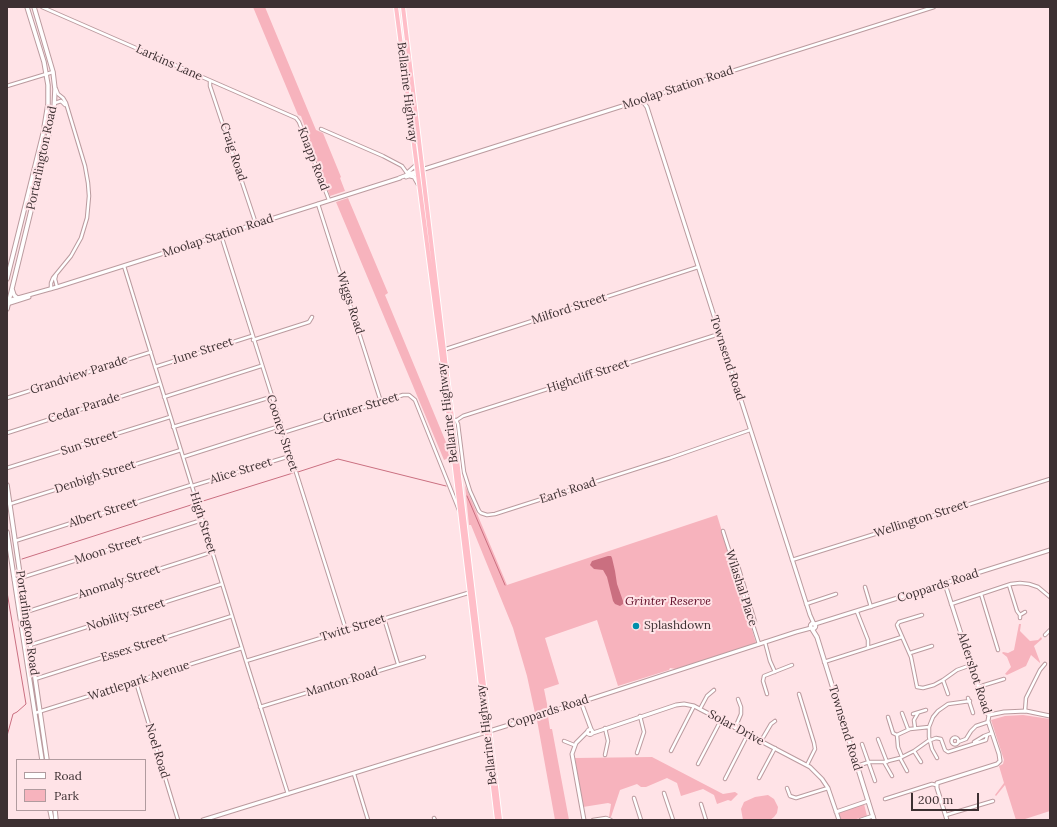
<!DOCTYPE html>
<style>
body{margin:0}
#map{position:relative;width:1057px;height:827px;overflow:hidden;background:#ffe3e7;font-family:Lora,serif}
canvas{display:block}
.frame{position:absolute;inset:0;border:8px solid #3d3032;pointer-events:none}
.legend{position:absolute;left:16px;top:759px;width:130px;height:52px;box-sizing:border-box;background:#ffe3e7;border:1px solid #b19b9f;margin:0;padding:5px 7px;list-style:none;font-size:12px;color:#3d3032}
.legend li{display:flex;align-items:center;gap:8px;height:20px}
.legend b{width:20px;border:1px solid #b19b9f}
.scale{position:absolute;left:911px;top:793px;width:68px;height:18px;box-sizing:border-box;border:2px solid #3d3032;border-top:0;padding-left:5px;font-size:12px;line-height:14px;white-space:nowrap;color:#3d3032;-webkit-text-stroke:3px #ffe3e7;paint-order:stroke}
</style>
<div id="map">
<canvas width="1057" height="827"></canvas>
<div class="frame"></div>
<ul class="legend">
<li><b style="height:5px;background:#fff"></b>Road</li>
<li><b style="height:11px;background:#f7b3bd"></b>Park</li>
</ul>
<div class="scale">200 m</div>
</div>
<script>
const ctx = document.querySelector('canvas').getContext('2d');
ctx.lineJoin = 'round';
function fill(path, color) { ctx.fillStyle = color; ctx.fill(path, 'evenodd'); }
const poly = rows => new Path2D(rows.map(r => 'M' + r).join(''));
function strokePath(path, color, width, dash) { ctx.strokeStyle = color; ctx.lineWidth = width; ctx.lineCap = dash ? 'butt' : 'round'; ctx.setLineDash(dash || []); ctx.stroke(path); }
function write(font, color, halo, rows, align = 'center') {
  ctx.font = font + ' Lora,serif'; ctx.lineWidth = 4; ctx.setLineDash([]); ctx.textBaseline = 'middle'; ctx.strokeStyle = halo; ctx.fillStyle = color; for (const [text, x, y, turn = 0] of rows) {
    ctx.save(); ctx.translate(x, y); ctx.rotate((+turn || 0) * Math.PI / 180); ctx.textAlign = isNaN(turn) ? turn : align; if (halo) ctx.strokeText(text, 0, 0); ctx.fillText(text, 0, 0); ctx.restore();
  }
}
fill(poly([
 [253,7,265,7,316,130,323,133,341,177,340,178,345,191,330,196,301,116,298,115],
 [348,198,388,293,385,295,450,452,451,457,444,460,336,202],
 [465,485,507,585,717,515,756,643,676,669,670,668,669,670,618,686,597,620,545,638,559,684,544,689,548,709,535,713,527,676,513,628,471,525,469,525],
 [1019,624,1021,624,1020,631,1030,641,1038,640,1041,637,1042,639,1034,646,1040,662,1040,663,1031,655,1026,666,1007,675,1005,674,1011,667,1007,657,1002,653,1003,652,1008,653,1014,650],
 [1023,715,1050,719,1050,811,1022,820,1016,820,1005,785,996,796,995,795,1004,783,999,766,1003,764,1004,760,991,720,1005,716],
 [548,716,550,729,552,729,569,820,555,820,537,720],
 [652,757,723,794,735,792,738,794,731,801,728,800,717,804,714,795,703,789,681,796,677,783,667,778,646,787,641,787,637,784,620,790,611,817,609,817,611,804,608,803,583,807,575,758],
 [768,795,774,799,778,807,777,813,774,817,770,820,743,820,741,809,744,802,755,797],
 [864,804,867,816,853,820,840,820,838,812]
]), '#f7b3bd');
fill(poly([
 [608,556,611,556,612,558,615,571,617,584,623,601,623,604,620,606,615,604,613,601,607,577,603,570,594,569,590,565,592,561]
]), '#ca6f80');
strokePath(poly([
 [298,472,338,459,446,486],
 [467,496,505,585],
 [200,502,293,473],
 [22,559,194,504],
 [7,592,26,704,17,712,13,714,7,736]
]), '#ca6f80', 1);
const minor = poly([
 [42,7,296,118,299,122,329,200],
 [210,81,210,86,256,224],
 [7,86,53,72],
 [642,102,647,98,934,7],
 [55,103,61,101,65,105],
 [321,129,383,156,402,166,407,173],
 [318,204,381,402],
 [221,235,346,630],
 [124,266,246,661,288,794],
 [56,275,55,279,57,287],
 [51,289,51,283,53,278,71,256,81,238,87,218,89,196,88,183,85,166,66,103,63,98,58,94,56,89],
 [253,340,306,323,309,322,312,317],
 [443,350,698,267],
 [155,367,252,336],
 [164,397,261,366],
 [7,398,151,352],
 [452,420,456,420,458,424,464,472,470,491,479,511,481,513,487,515,495,514,670,458,750,430],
 [457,420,463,416,719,334],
 [173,427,271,397],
 [7,433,160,384],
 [282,433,403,395,409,395,415,400,459,510],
 [183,457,280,426],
 [7,468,170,417],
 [192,486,290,456],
 [10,504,181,450],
 [723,531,759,644],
 [15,541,191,485],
 [792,560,1050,479],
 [734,565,738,566,755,622,753,624],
 [14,580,202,520],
 [1009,585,1017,611,1020,615],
 [865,587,871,607],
 [981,594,998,650],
 [806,604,836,594],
 [951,604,1011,584,1020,583,1029,584,1038,587,1050,597],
 [26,612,212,552],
 [857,612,868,640,868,648],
 [922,615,899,622,897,625,911,657,917,687,923,688,934,685,943,680,957,670,971,665],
 [384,618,398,664],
 [1020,618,1020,615,1025,612],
 [1045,635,1050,630],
 [765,642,770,661,775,672],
 [30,645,222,584],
 [910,653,932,646],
 [246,661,471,592],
 [824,662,902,637],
 [35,679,232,616],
 [943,680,948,694],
 [136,682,178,820],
 [978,687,1004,679],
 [767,694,763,681,764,676,792,665],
 [799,694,814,743,815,749,807,765],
 [968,698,973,713],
 [260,707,424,657],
 [700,709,707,696,714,690],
 [1025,711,1026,698,1040,670,1045,664],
 [35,713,242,648],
 [902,713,908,729],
 [913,714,926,710],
 [888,717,893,733,897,735],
 [605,728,608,741,605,755],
 [735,728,741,714,741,707,738,699],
 [915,728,914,720,918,713],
 '951.5 741a3.5 3.5 0 1 1 7 0a3.5 3.5 0 1 1-7 0Z',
 [878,739,887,762],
 [564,741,574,745],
 [761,741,771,724,775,721],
 [958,742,966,739,971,731,976,726,988,722],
 [974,742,984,736,992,733],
 [862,744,875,781],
 [671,751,694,706],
 [914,751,921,762],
 [637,753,644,732,640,716],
 [902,757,898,747,897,735,910,729,929,727],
 [900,758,907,771],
 [937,758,932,749,929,737,929,727,933,717,938,711,948,704,970,701],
 [884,762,892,776],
 [698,764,721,720],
 [857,766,869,762,884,762,900,758,914,751,928,741,936,738,941,739,945,750,948,752,986,740,987,735],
 [354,774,368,820],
 [759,778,775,748],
 [725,779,748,734],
 [787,788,790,796,796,798,828,788],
 [664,793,673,820],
 [634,798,641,820],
 [885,799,932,784,936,785],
 [701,804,706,820],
 [946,815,993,801],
 [434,818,435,820],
 [593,820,606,818,611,820]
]);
const tertiary = poly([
 [407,173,416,165],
 [410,176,414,177,418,184],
 [406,177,420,172],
 [399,178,415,172,635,102,640,101,644,103,647,107,810,615,814,624],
 [7,301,57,287,400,178],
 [7,304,29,297],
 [945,584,985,708,986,713,989,715],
 [815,624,1050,550],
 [581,702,591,729],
 [989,715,1004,712,1026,711,1050,716],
 '587.5 732a2.5 2.5 0 1 1 5 0a2.5 2.5 0 1 1-5 0Z',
 [593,733,676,705,684,704,694,706,810,767,822,779,828,788,839,820],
 [836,812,868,801],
 [203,820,541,715,796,632,811,628],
 [584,820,572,754,576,743,588,731],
 [861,820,873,816],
 [947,820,937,788,937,783,997,764,1000,761,999,754,988,721,989,715]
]);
const secondary = poly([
 [7,279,43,134,48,104,48,85,44,62,27,7],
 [12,289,14,295,17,298,20,298],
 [7,309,45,153,54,110,55,89,53,72,34,7],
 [7,485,47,760],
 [7,532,42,760],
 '810.5 626a2.5 2.5 0 1 1 5 0a2.5 2.5 0 1 1-5 0Z',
 [812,629,817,637,874,820],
 [50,810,52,820],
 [55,810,56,820]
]);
const trunk = poly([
 [396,7,441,351,497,820],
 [403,7,500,820]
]);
strokePath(minor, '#bb9b9f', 4.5);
strokePath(tertiary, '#bb9b9f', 5);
strokePath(secondary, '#bb9b9f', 5.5);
strokePath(trunk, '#fff', 6);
strokePath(minor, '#fff', 2.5);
strokePath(tertiary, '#fff', 3);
strokePath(secondary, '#fff', 3.5);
strokePath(trunk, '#ffbec8', 4);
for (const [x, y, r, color] of [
 [636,626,4,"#008eab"]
]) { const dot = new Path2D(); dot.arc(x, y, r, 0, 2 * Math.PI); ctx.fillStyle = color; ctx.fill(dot); strokePath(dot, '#ffe3e7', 1.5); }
write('12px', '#3d3032', '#ffe3e7', [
 ["Larkins Lane",169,63,24],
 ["Moolap Station Road",678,88,-18],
 ["Bellarine Highway",407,92,83],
 ["Craig Road",233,152,72],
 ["Portarlington Road",42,158,-78],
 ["Knapp Road",313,159,69],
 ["Moolap Station Road",218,236,-18],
 ["Wiggs Road",350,303,72],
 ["Milford Street",569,309,-18],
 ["June Street",203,351,-18],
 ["Townsend Road",727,358,72],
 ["Grandview Parade",79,375,-18],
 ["Highcliff Street",588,376,-18],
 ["Cedar Parade",84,408,-18],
 ["Grinter Street",361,408,-17],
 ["Bellarine Highway",448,413,-97],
 ["Cooney Street",282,433,72],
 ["Sun Street",89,443,-18],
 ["Alice Street",241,471,-17],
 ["Denbigh Street",95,477,-18],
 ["Earls Road",568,491,-18],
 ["Albert Street",103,513,-18],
 ["Wellington Street",921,519,-18],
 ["High Street",203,523,73],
 ["Moon Street",108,550,-18],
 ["Anomaly Street",119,582,-18],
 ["Coppards Road",938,586,-18],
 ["Wilashal Place",741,588,72],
 ["Nobility Street",126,615,-18],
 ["Portarlington Road",27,623,82],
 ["Twitt Street",353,628,-17],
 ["Essex Street",134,648,-18],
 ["Aldershot Road",974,673,72],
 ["Wattlepark Avenue",139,681,-18],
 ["Manton Road",342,682,-17],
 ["Coppards Road",548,712,-18],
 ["Solar Drive",736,728,28],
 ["Townsend Road",845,728,73],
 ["Bellarine Highway",487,735,-97],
 ["Noel Road",157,751,73]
]);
write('italic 12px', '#5f0a25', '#ffe3e7', [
 ["Grinter Reserve",668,602]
]);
write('12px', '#3d3032', '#ffe3e7', [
 ["Splashdown",644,626]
], 'left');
</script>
